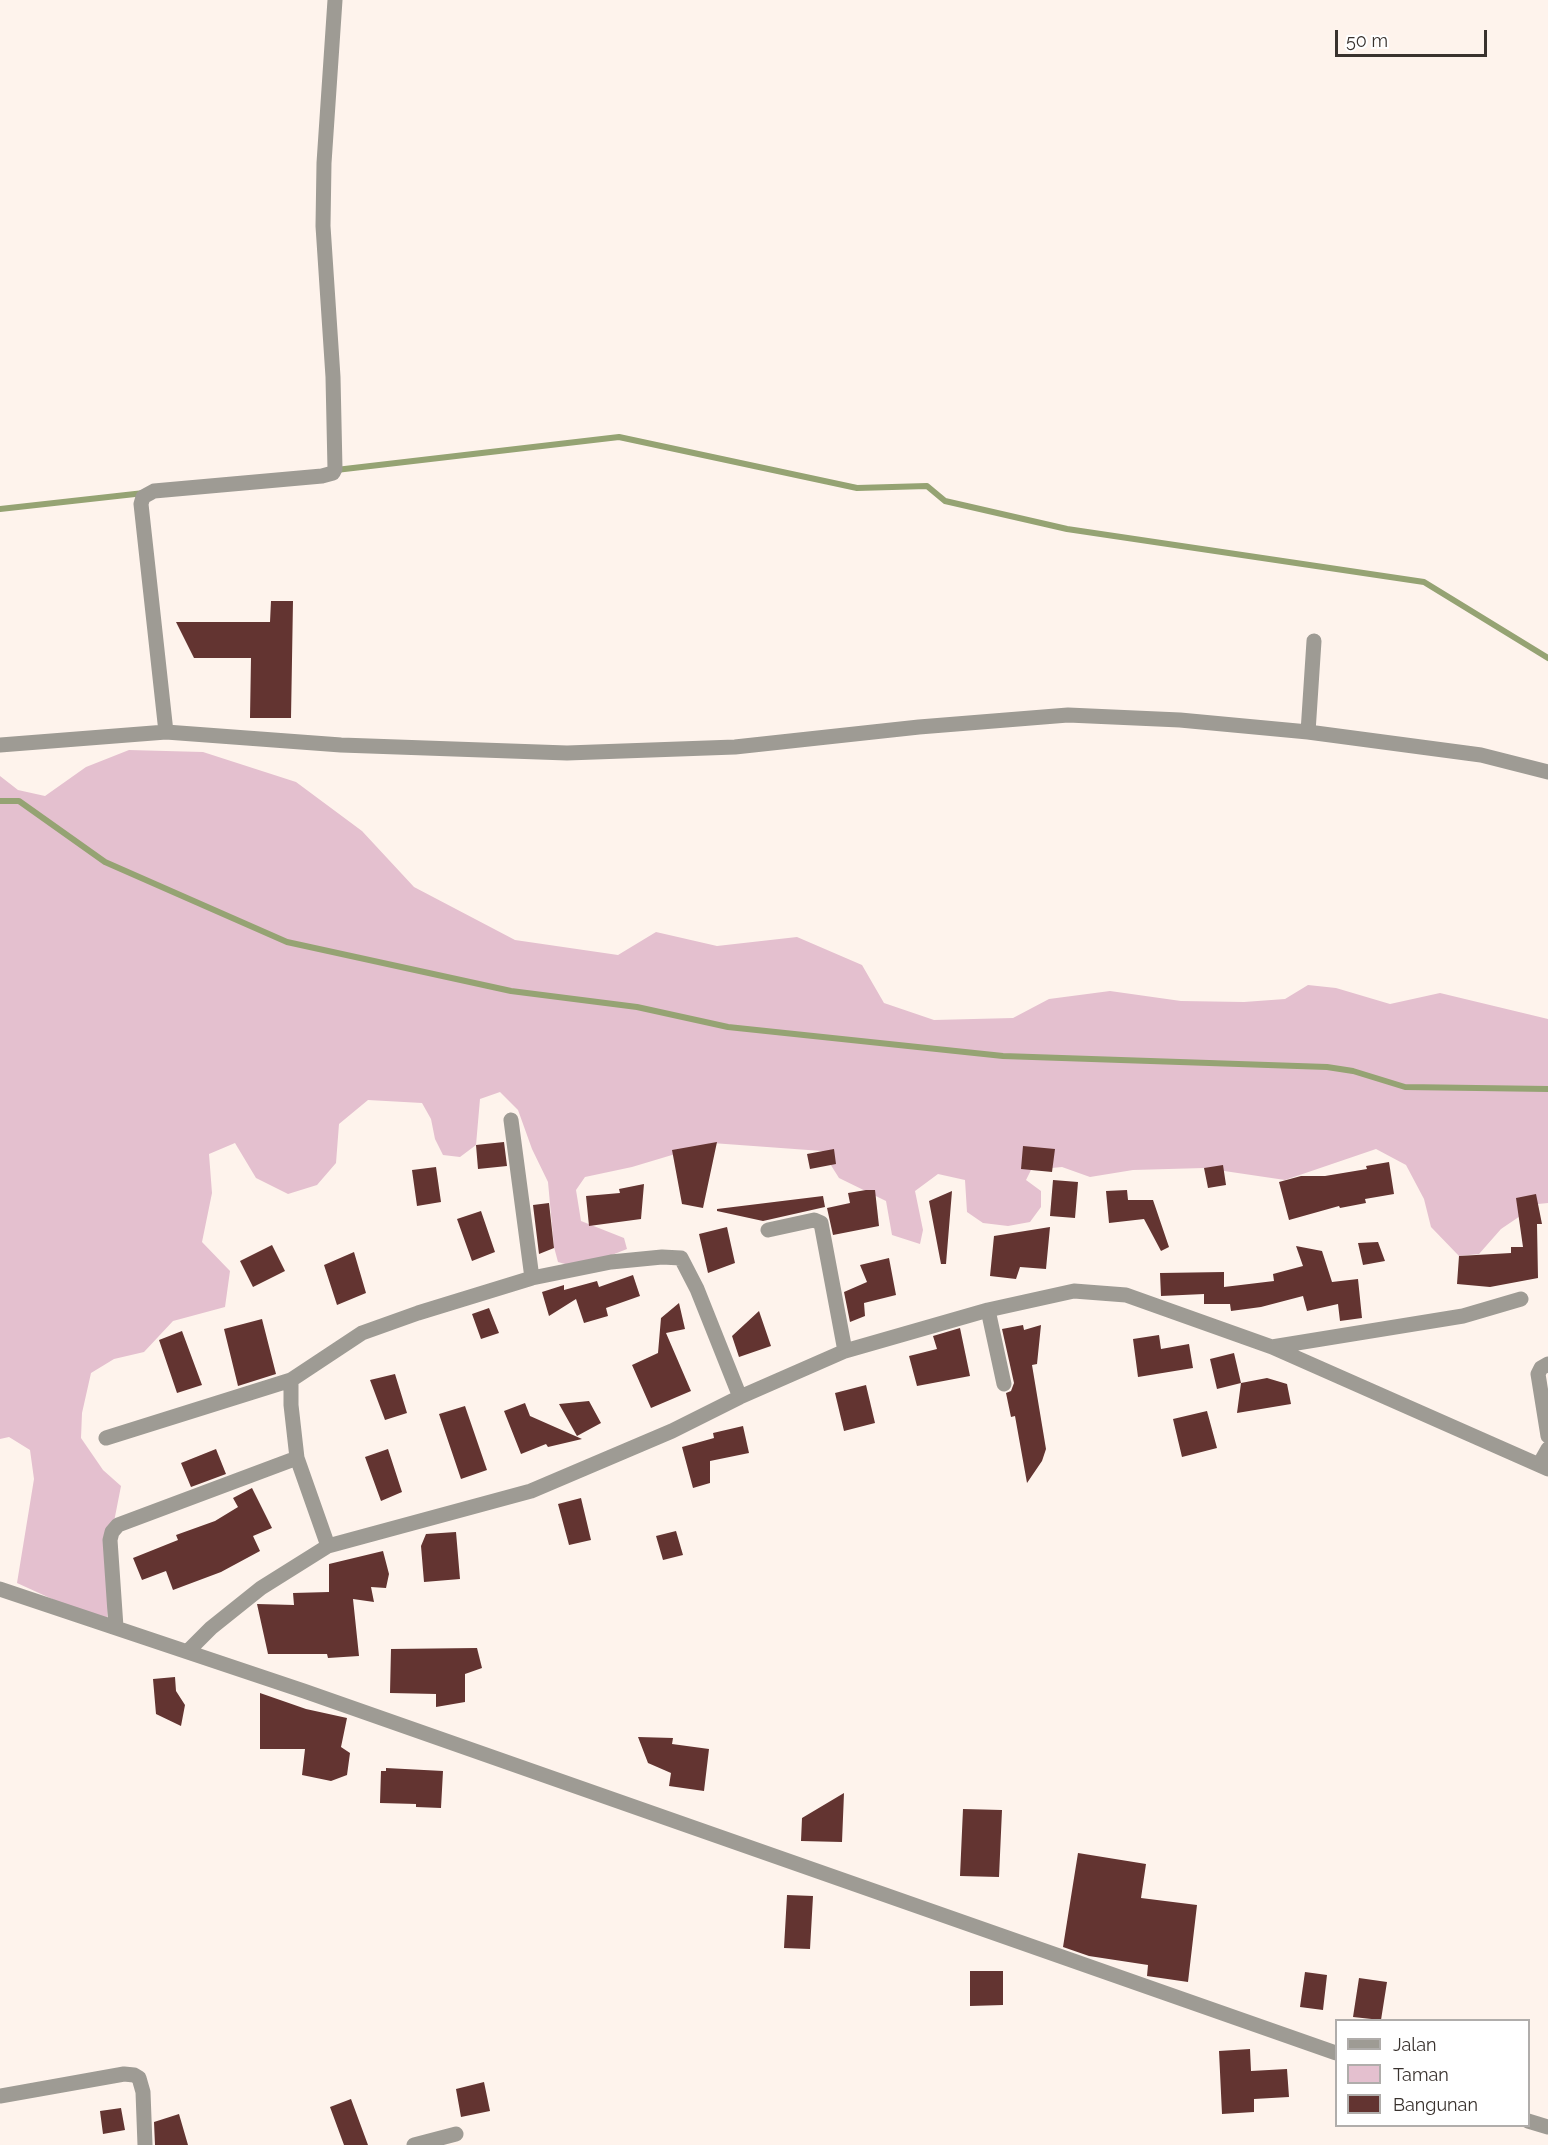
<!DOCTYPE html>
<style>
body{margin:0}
#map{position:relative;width:1548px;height:2145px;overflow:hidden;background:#fef3ec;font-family:Raleway,sans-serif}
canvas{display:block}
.legend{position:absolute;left:1335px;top:2019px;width:195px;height:108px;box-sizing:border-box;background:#fff;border:2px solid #b0adab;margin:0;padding:8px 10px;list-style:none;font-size:18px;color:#39322e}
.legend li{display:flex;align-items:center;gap:12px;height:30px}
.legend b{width:30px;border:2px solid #b0adab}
.scale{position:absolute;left:1335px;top:30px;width:152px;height:27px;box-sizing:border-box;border:3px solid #39322e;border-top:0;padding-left:8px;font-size:18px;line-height:21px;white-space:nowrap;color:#39322e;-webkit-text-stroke:4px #fff;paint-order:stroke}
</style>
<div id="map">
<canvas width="1548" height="2145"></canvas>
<ul class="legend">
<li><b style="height:8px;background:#9e9b94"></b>Jalan</li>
<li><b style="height:16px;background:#e4c0cf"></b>Taman</li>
<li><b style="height:16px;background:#633431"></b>Bangunan</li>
</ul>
<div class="scale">50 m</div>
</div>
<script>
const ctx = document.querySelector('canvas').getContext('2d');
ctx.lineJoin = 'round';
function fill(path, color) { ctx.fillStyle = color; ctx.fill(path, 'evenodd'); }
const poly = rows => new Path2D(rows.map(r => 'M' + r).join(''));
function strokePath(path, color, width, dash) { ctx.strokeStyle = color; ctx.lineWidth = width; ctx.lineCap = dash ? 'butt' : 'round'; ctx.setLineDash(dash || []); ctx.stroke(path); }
fill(poly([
 [129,750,203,752,296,782,362,831,414,887,515,940,618,955,656,932,717,946,797,937,862,965,884,1003,934,1020,1013,1018,1049,999,1110,991,1181,1001,1244,1002,1285,999,1308,985,1336,988,1390,1004,1440,993,1548,1019,1548,1203,1538,1204,1501,1229,1479,1254,1459,1256,1431,1227,1424,1199,1406,1165,1376,1149,1285,1180,1204,1168,1133,1170,1090,1177,1062,1167,1031,1170,1026,1180,1041,1191,1041,1207,1030,1222,1008,1226,983,1223,967,1212,965,1180,938,1174,915,1191,923,1230,920,1244,892,1235,886,1201,839,1178,822,1151,712,1143,632,1167,585,1177,576,1190,581,1221,624,1238,627,1249,579,1268,558,1262,554,1247,548,1182,532,1149,518,1110,500,1092,480,1099,476,1145,460,1157,443,1155,435,1139,431,1119,422,1103,368,1100,339,1124,336,1163,317,1185,288,1194,256,1178,235,1143,209,1154,212,1193,202,1242,230,1271,225,1307,173,1321,144,1352,114,1359,91,1373,82,1413,81,1438,103,1470,121,1486,112,1532,107,1624,17,1583,34,1479,30,1450,9,1437,0,1439,0,776,18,790,45,796,86,767]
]), '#e4c0cf');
strokePath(poly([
 [336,470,619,437,857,488,927,486,945,501,1067,529,1424,582,1548,658],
 [0,509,144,493],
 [0,801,19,801,105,862,287,942,511,991,637,1007,728,1027,1003,1056,1327,1067,1353,1071,1405,1087,1548,1089]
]), '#95a373', 6);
fill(poly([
 [271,601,293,601,291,718,250,718,251,658,194,658,176,622,270,622],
 [504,1142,507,1166,478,1169,476,1145],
 [717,1142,703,1208,682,1204,672,1150],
 [1023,1146,1055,1149,1052,1172,1021,1169],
 [834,1149,836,1164,810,1169,807,1154],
 [1389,1162,1394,1194,1365,1199,1366,1203,1340,1208,1339,1206,1289,1220,1279,1182,1301,1176,1325,1176,1367,1169,1366,1166],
 [1223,1165,1226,1185,1208,1188,1204,1168],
 [436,1167,441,1202,417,1206,412,1170],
 [1053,1180,1078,1182,1075,1218,1050,1216],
 [644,1184,641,1219,589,1226,586,1196,620,1193,619,1189],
 [866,1190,875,1190,879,1226,833,1235,827,1208,850,1203,848,1193],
 [1127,1190,1128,1200,1153,1200,1169,1247,1161,1251,1144,1219,1109,1223,1106,1191],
 [952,1191,946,1264,941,1264,929,1201],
 [1536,1194,1542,1224,1537,1224,1538,1278,1490,1287,1457,1284,1459,1256,1511,1253,1511,1247,1523,1247,1516,1198],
 [823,1196,825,1207,763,1221,717,1211,717,1209],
 [549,1203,554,1248,539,1254,533,1205],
 [481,1211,495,1252,472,1261,457,1219],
 [727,1227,735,1263,708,1273,699,1234],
 [1050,1227,1046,1269,1020,1267,1016,1279,990,1276,994,1236],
 [1378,1242,1385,1261,1363,1265,1358,1243],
 [272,1245,285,1271,253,1287,240,1261],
 [1296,1246,1322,1251,1332,1282,1358,1279,1362,1318,1340,1321,1338,1304,1307,1311,1303,1296,1261,1307,1231,1311,1230,1304,1204,1304,1204,1294,1161,1296,1160,1273,1224,1272,1224,1287,1274,1281,1273,1274,1303,1266],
 [354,1252,366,1293,337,1305,324,1265],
 [889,1258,896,1295,864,1303,865,1316,850,1322,844,1292,867,1282,860,1265],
 [633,1275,640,1296,606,1308,608,1316,584,1323,576,1299,549,1316,542,1292,564,1285,564,1290,597,1281,599,1287],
 [679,1303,685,1329,666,1333,691,1391,651,1408,632,1365,658,1353,661,1318],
 [489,1308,499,1333,481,1339,472,1314],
 [759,1311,771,1346,739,1357,732,1336],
 [262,1319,276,1374,238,1386,224,1329],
 [1023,1325,1024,1330,1041,1325,1037,1364,1032,1365,1046,1449,1042,1461,1027,1483,1015,1416,1011,1417,1006,1393,1011,1391,1014,1383,1002,1329],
 [960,1328,970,1376,917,1386,909,1356,937,1349,933,1336],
 [182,1331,202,1385,177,1393,159,1340],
 [1159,1335,1161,1349,1189,1344,1193,1368,1138,1377,1133,1339],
 [1234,1353,1241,1383,1217,1389,1210,1359],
 [395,1374,407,1413,385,1420,370,1380],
 [1267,1378,1287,1384,1291,1404,1237,1413,1241,1383],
 [866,1385,875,1423,844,1431,835,1393],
 [589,1401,601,1423,577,1436,559,1404],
 [525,1403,530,1416,582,1439,548,1447,546,1444,521,1454,504,1411],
 [465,1406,487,1470,461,1479,439,1414],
 [1207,1411,1217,1448,1182,1457,1173,1419],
 [743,1426,749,1453,710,1461,710,1483,693,1488,682,1447,714,1438,713,1433],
 [216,1449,226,1474,191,1487,181,1463],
 [388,1449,402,1492,381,1501,365,1457],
 [252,1488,272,1528,253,1536,260,1551,221,1572,173,1590,166,1571,142,1580,133,1558,178,1540,176,1535,215,1521,238,1507,233,1498],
 [581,1498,591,1540,569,1545,558,1504],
 [676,1531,683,1555,663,1560,656,1536],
 [456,1532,460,1579,424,1582,421,1546,426,1534],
 [383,1551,389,1574,386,1588,371,1587,374,1602,353,1599,359,1656,328,1658,327,1654,268,1654,257,1604,294,1605,293,1593,329,1592,329,1564],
 [477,1648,482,1668,465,1674,465,1702,436,1707,436,1694,390,1693,391,1649],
 [175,1677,176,1691,185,1705,181,1726,156,1714,153,1679],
 [260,1693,306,1709,347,1718,341,1747,350,1753,347,1775,331,1781,302,1775,305,1749,260,1749],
 [638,1737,673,1738,672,1744,709,1749,704,1791,669,1786,671,1773,648,1763],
 [386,1768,443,1771,441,1808,416,1807,416,1804,380,1803,381,1771,386,1771],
 [844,1793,842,1842,801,1841,802,1818],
 [963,1809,1002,1810,999,1877,960,1876],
 [1078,1853,1146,1864,1141,1898,1197,1905,1188,1982,1147,1976,1148,1965,1089,1956,1063,1947],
 [787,1895,813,1896,810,1949,784,1948],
 [970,1971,1003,1971,1003,2005,970,2006],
 [1305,1972,1327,1975,1323,2010,1300,2007],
 [1359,1978,1387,1982,1381,2020,1353,2017],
 [1250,2049,1251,2071,1287,2069,1289,2097,1254,2099,1254,2112,1222,2114,1219,2051],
 [484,2082,490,2111,461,2117,456,2089],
 [351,2099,368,2145,344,2145,330,2107],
 [121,2108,125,2130,103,2134,100,2111],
 [179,2114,188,2145,155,2145,154,2122]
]), '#633431');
strokePath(poly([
 [166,732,141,504,143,497,154,491,322,476,333,473,335,469,333,377,323,226,324,163,335,0],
 [1308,732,1314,641],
 [0,745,166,732,341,745,567,753,735,747,919,727,1068,715,1180,720,1308,732,1481,755,1548,772],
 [511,1120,532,1278],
 [768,1230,814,1220,821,1223,845,1351],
 [988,1310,1004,1384],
 [1272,1347,1463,1316,1521,1299],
 [1548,1364,1541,1368,1538,1374,1548,1436],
 [106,1438,291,1380],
 [1539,1465,1548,1449],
 [328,1546,297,1458,291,1405,291,1380,362,1333,418,1313,532,1278,611,1262,662,1257,681,1258,697,1289,740,1397],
 [0,1589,304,1691,1336,2053],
 [116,1627,110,1540,112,1532,118,1525,297,1458],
 [188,1651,211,1628,261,1588,328,1546,531,1491,672,1431,740,1397,845,1351,988,1310,1074,1291,1126,1295,1272,1347,1548,1469],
 [0,2096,124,2074,134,2075,139,2078,143,2092,145,2145],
 [1528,2121,1548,2127],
 [414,2145,456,2134]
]), '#9e9b94', 15);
</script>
